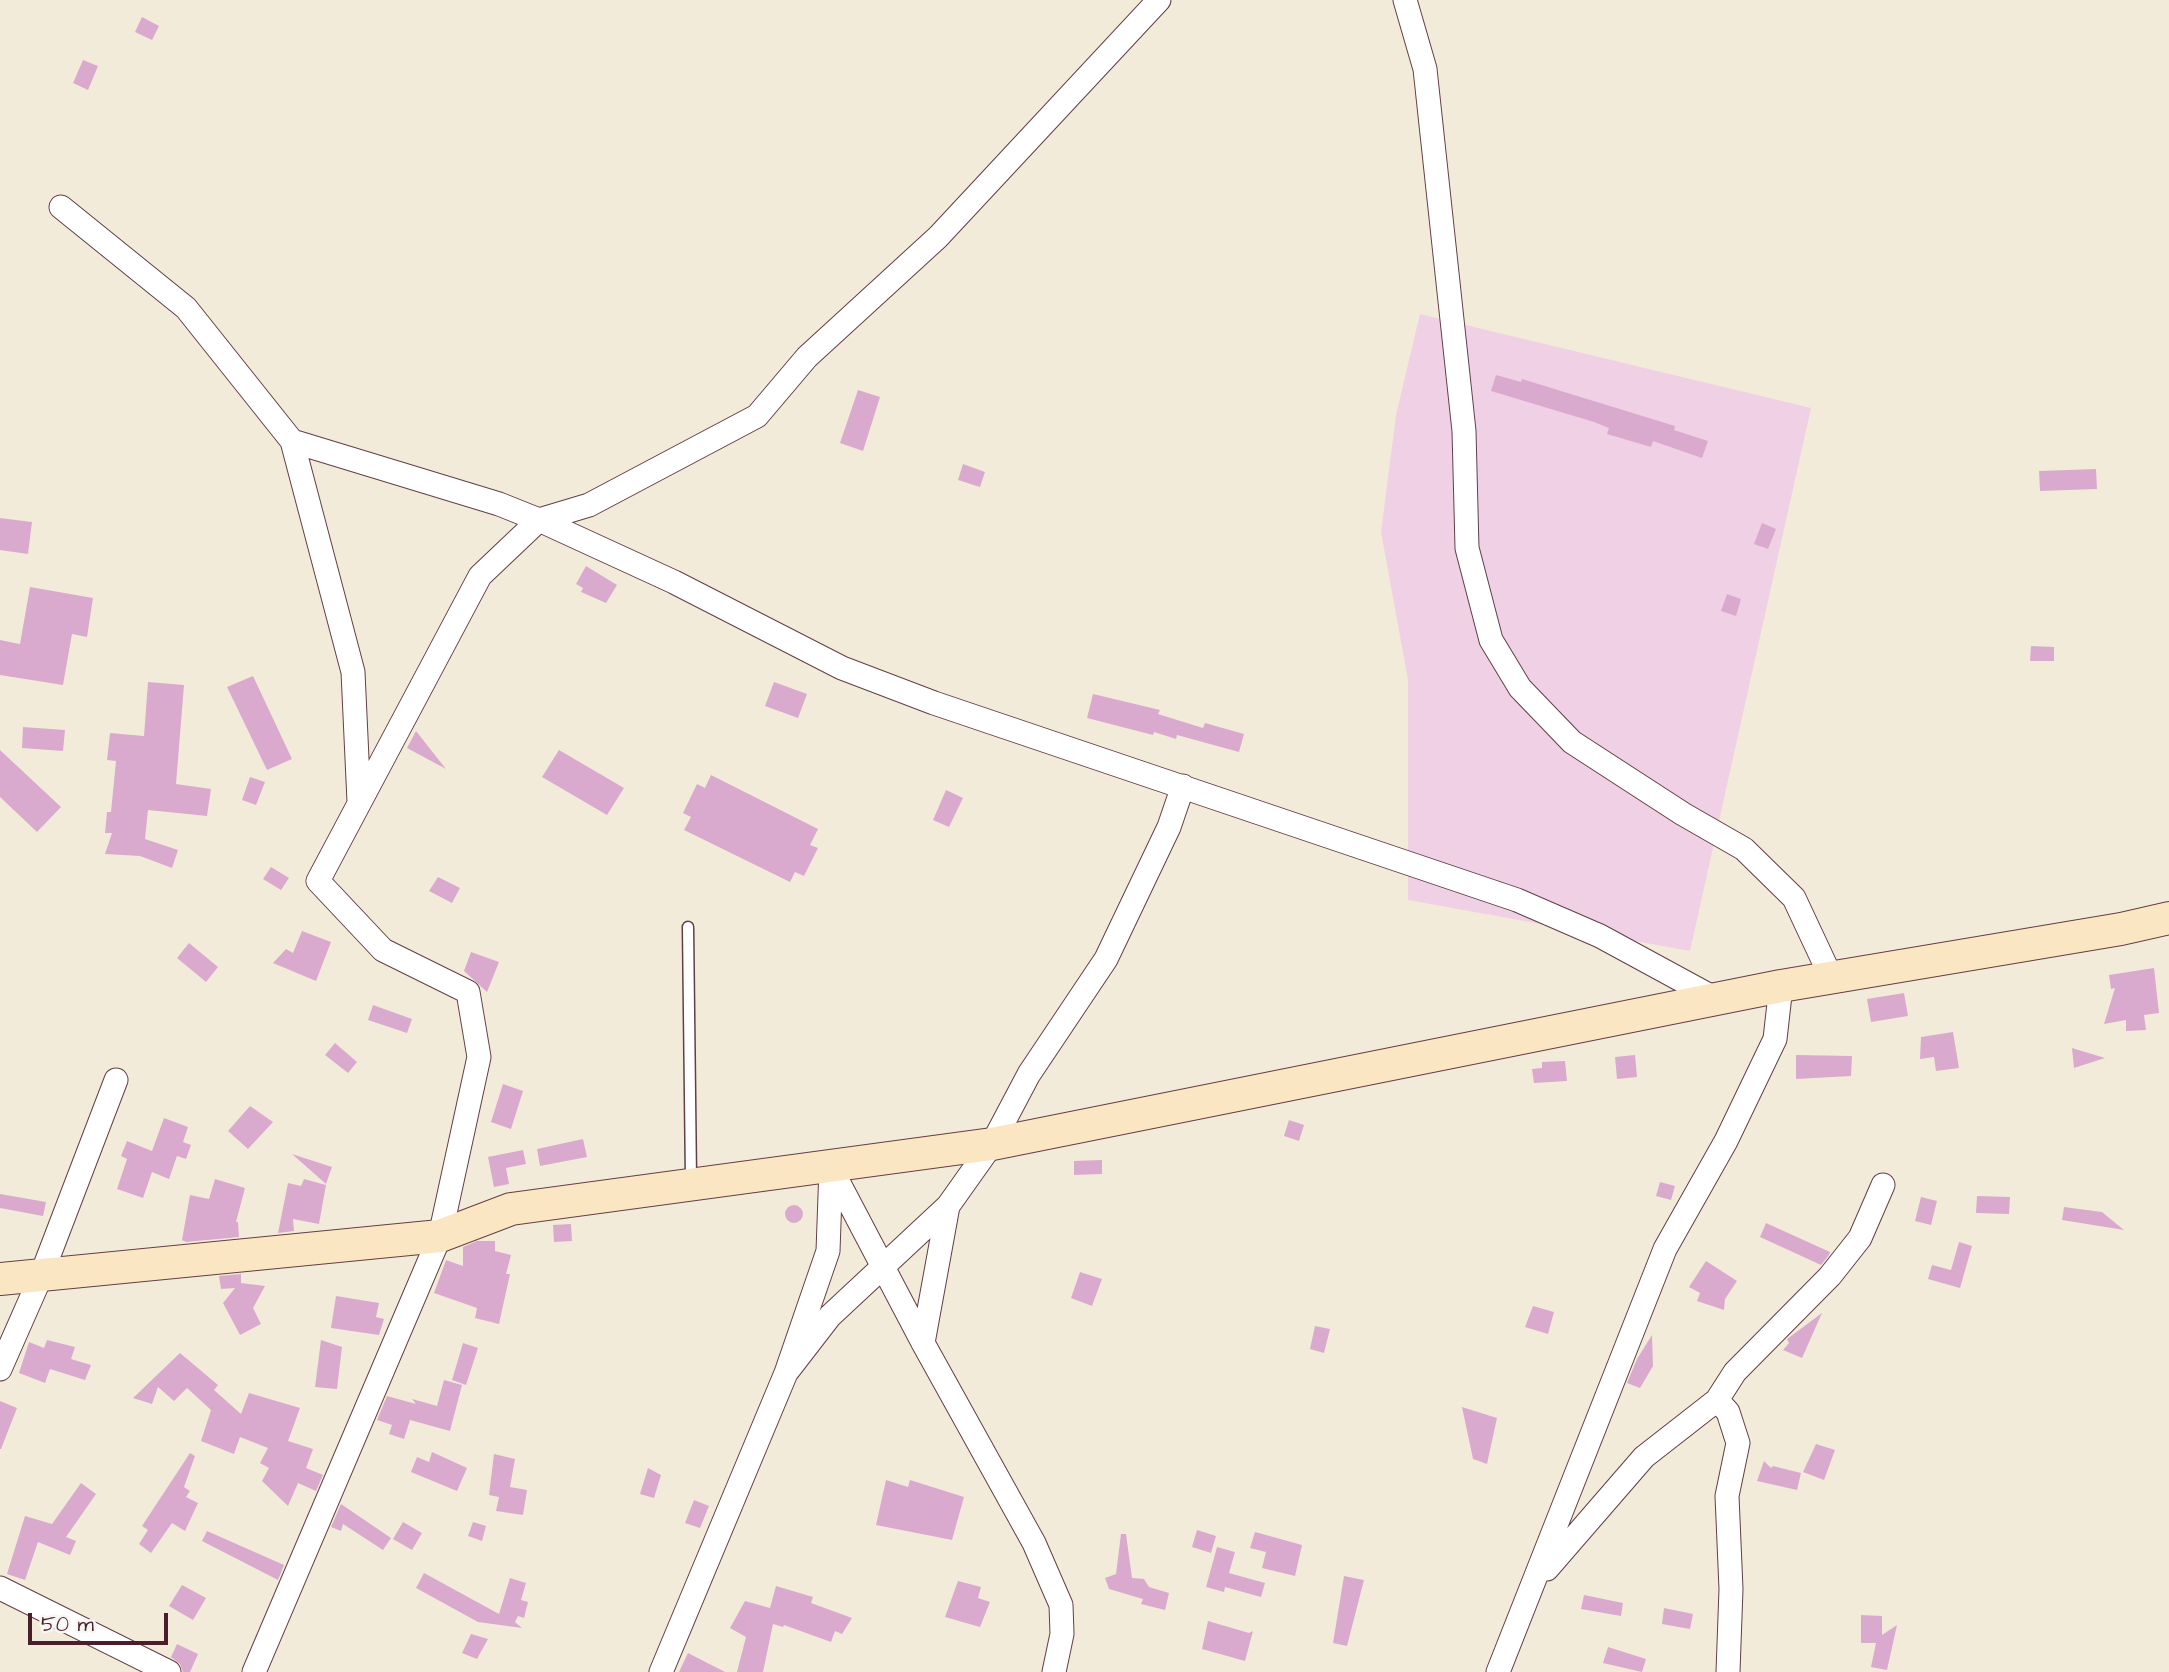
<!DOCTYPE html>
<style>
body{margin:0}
#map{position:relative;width:2169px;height:1672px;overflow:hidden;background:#f3ebda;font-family:"Architects Daughter",sans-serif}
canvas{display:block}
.scale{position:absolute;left:28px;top:1613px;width:140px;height:32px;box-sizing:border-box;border:4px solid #4a1f2b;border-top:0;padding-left:9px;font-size:21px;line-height:24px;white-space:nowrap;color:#4a1f2b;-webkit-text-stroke:5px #f6f6f2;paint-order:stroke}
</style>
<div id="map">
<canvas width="2169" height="1672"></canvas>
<div class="scale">50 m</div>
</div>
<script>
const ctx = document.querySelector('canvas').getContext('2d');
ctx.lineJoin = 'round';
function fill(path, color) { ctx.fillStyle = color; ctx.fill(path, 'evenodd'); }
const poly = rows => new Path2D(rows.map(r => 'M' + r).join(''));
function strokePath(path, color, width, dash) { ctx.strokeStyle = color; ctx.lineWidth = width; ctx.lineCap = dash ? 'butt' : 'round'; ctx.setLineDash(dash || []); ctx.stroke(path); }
fill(poly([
 [1420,314,1811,408,1690,951,1408,900,1408,680,1381,532,1396,415]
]), '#f0d0e5');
fill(poly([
 [142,17,159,26,152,40,135,32],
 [83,60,98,66,88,90,73,83],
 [1496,375,1521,382,1522,379,1675,426,1674,430,1708,441,1702,458,1653,441,1651,447,1607,434,1609,428,1594,422,1491,391],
 [858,390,880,397,863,451,840,443],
 [963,464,985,472,980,487,958,480],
 [2096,469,2097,489,2040,491,2039,471],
 [0,518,32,522,28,554,0,550],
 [1762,523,1776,529,1768,549,1754,544],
 [586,566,617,585,606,603,581,592,583,588,576,584],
 [30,587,93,598,87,637,72,634,63,685,0,675,0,640,20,644],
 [1727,594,1741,599,1736,616,1721,611],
 [2031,646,2054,647,2054,661,2030,661],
 [253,676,292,759,267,770,227,687],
 [148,682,184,685,176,784,211,789,207,816,148,810,145,839,178,850,172,868,140,856,105,854,112,833,105,833,107,812,111,812,116,761,107,760,110,733,144,736],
 [774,682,807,694,798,718,765,706],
 [1093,694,1160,710,1158,714,1203,728,1205,723,1244,734,1239,752,1177,735,1176,739,1154,732,1153,735,1087,718],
 [23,727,65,730,63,751,22,748],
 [416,731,446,769,407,748],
 [0,750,61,807,37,832,0,797],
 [559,750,624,788,607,815,542,777],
 [711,775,818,829,810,845,818,848,804,876,795,872,790,882,684,830,691,817,683,813,697,784,705,788],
 [250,777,265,782,256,805,242,800],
 [946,790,963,798,949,827,933,820],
 [271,867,289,878,281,890,263,879],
 [438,877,460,888,452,903,429,891],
 [302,931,331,942,316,981,273,963,286,949,293,953],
 [189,943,218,967,206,982,177,958],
 [471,952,499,962,487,992,464,971],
 [2154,968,2159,1013,2144,1015,2146,1030,2126,1031,2126,1020,2104,1024,2115,988,2111,989,2109,975],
 [1904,993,1908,1016,1871,1022,1867,999],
 [373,1005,412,1019,407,1033,368,1020],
 [1953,1032,1959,1068,1936,1071,1934,1057,1920,1059,1921,1037],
 [335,1043,357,1062,348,1073,325,1055],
 [2072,1048,2105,1058,2074,1068],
 [1635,1055,1637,1077,1617,1079,1615,1057],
 [1796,1055,1852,1056,1851,1076,1796,1079],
 [1565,1061,1567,1081,1534,1083,1532,1069,1542,1068,1542,1062],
 [503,1084,523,1091,511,1129,491,1122],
 [250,1106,273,1122,248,1149,228,1131],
 [164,1118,188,1127,183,1142,191,1145,186,1159,177,1156,169,1179,152,1172,143,1198,117,1189,127,1159,121,1156,127,1141,152,1151],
 [1289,1120,1304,1125,1299,1141,1284,1136],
 [583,1139,587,1157,540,1166,537,1149],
 [523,1150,526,1164,506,1168,509,1184,494,1187,488,1157],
 [292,1154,332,1167,326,1184],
 [1102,1160,1102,1174,1074,1175,1074,1161],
 [215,1179,245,1188,236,1222,238,1222,239,1237,186,1242,182,1240,190,1195,209,1199],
 [304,1179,326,1185,319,1224,293,1219,294,1231,278,1233,288,1183,301,1186],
 [1660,1182,1675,1186,1671,1200,1656,1196],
 [0,1194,46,1202,43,1216,0,1208],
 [1977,1196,2010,1197,2009,1214,1976,1213],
 [1921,1197,1937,1201,1931,1225,1915,1221],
 '785 1214a9 9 0 1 1 18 0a9 9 0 1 1-18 0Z',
 [2064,1207,2102,1212,2124,1230,2062,1220],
 [1766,1223,1830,1252,1829,1255,1821,1265,1760,1237],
 [571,1224,572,1241,554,1242,553,1225],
 [477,1241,495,1241,495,1251,511,1255,506,1274,510,1274,499,1324,475,1318,477,1308,434,1293,446,1260,463,1266,463,1247],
 [1959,1242,1972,1246,1960,1288,1928,1279,1932,1265,1951,1270],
 [1706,1261,1737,1281,1725,1299,1724,1310,1697,1301,1700,1293,1689,1287],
 [1080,1272,1102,1279,1092,1306,1071,1298],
 [241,1274,241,1283,265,1286,253,1308,261,1324,240,1335,223,1303,235,1288,221,1289,219,1276],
 [336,1296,379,1303,376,1317,384,1319,379,1335,331,1328],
 [1533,1306,1554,1312,1548,1334,1525,1327],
 [1822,1313,1802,1358,1783,1350,1789,1343,1787,1339],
 [1315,1326,1330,1329,1324,1353,1310,1349],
 [1652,1335,1653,1366,1640,1388,1627,1383,1637,1359],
 [47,1340,75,1347,71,1359,91,1365,85,1380,50,1369,45,1383,19,1373,29,1342,44,1348],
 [321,1340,342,1347,337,1389,315,1387],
 [463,1343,478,1348,466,1385,452,1380],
 [180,1353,218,1385,214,1390,241,1414,249,1393,300,1408,288,1441,313,1449,306,1468,323,1475,316,1491,298,1483,288,1506,262,1481,269,1468,260,1463,268,1448,240,1437,234,1454,201,1441,211,1410,187,1388,174,1401,158,1387,152,1404,133,1398],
 [444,1380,462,1385,450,1431,410,1420,404,1439,389,1434,392,1425,377,1420,387,1396,416,1404,412,1399,437,1406],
 [0,1401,17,1408,1,1449,0,1449],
 [1462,1407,1497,1418,1487,1464,1473,1459],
 [1816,1444,1835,1450,1824,1480,1803,1472],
 [432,1452,467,1468,457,1491,411,1472,417,1457,429,1462],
 [190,1453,195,1456,184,1487,190,1491,186,1497,198,1503,185,1531,172,1523,151,1553,139,1544,148,1530,142,1526],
 [494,1454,515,1459,510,1487,527,1490,523,1515,496,1511,499,1497,489,1495],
 [1764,1461,1771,1468,1773,1466,1801,1473,1797,1490,1757,1481],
 [648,1468,661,1475,654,1498,640,1494],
 [886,1480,908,1487,910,1480,964,1497,952,1540,876,1525],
 [81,1483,96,1494,66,1537,76,1541,70,1555,38,1542,25,1580,7,1574,25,1516,52,1524],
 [694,1500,709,1506,700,1528,685,1523],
 [341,1504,391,1538,383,1550,343,1524,341,1531,331,1527],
 [403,1522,422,1533,412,1550,393,1539],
 [473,1522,486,1526,482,1541,468,1536],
 [1197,1530,1216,1536,1211,1553,1192,1547],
 [207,1531,284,1565,278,1580,202,1541],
 [1255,1532,1302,1545,1295,1576,1262,1568,1266,1552,1250,1548],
 [1121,1534,1126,1534,1132,1578,1144,1579,1149,1587,1169,1593,1165,1610,1141,1604,1143,1599,1109,1589,1105,1578,1116,1574],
 [1217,1547,1235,1552,1229,1573,1265,1583,1261,1597,1225,1587,1224,1592,1206,1587],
 [424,1573,499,1614,510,1578,526,1583,521,1600,528,1602,524,1618,518,1616,515,1622,522,1628,478,1622,416,1588],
 [1344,1576,1364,1580,1347,1646,1333,1643],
 [958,1581,981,1587,978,1598,990,1602,980,1627,945,1617],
 [182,1585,206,1598,193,1620,169,1606],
 [776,1586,813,1597,811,1603,852,1618,842,1634,835,1631,831,1642,784,1625,783,1627,773,1624,763,1672,737,1672,746,1637,730,1628,745,1601,770,1608],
 [1584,1595,1623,1603,1621,1616,1581,1609],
 [1664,1608,1693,1614,1690,1629,1662,1624],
 [1861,1615,1882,1616,1882,1635,1897,1625,1887,1670,1871,1667,1876,1643,1861,1643],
 [1208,1621,1249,1633,1253,1631,1245,1661,1202,1649],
 [471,1634,488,1639,477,1659,462,1653],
 [177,1644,198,1654,190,1672,183,1672,180,1664,171,1657],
 [1608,1647,1646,1659,1642,1672,1603,1663],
 [688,1653,725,1672,679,1672]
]), '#daaace');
const lane = poly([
 [688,927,691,1180]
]);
const street = poly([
 [1405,0,1425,69,1464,431,1467,548,1491,640,1520,688,1572,742,1683,814,1744,849,1794,898,1831,977],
 [61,207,186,308,292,441,353,672,359,802],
 [292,441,499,504,539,520,674,582,842,668,934,703,1517,900,1600,936,1716,999],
 [831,1168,923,1343,1034,1543,1061,1605,1062,1634,1054,1672],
 [923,1343,948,1206],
 [0,1369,41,1276,116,1080],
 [786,1373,830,1316,948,1206,992,1144,1029,1074,1106,959,1169,827,1183,786],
 [1717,1400,1728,1412,1738,1443,1727,1496,1731,1589,1728,1672],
 [1547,1569,1644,1457,1717,1400,1735,1372,1830,1276,1860,1238,1883,1185],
 [0,1588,169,1672],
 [254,1672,440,1236,479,1057,468,992,383,950,318,881,480,576,539,520,589,505,757,416,807,357,938,237,1159,0],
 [661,1672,786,1373,828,1251,831,1168],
 [1498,1672,1665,1249,1726,1141,1775,1039,1781,986]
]);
const secondary = poly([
 [0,1279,440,1236,511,1209,992,1144,1781,986,2121,929,2169,918]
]);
strokePath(lane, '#633e45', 13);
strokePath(street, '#633e45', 25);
strokePath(secondary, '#633e45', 34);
strokePath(lane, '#fff', 10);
strokePath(street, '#fff', 23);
strokePath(secondary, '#fbe6c3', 32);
</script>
